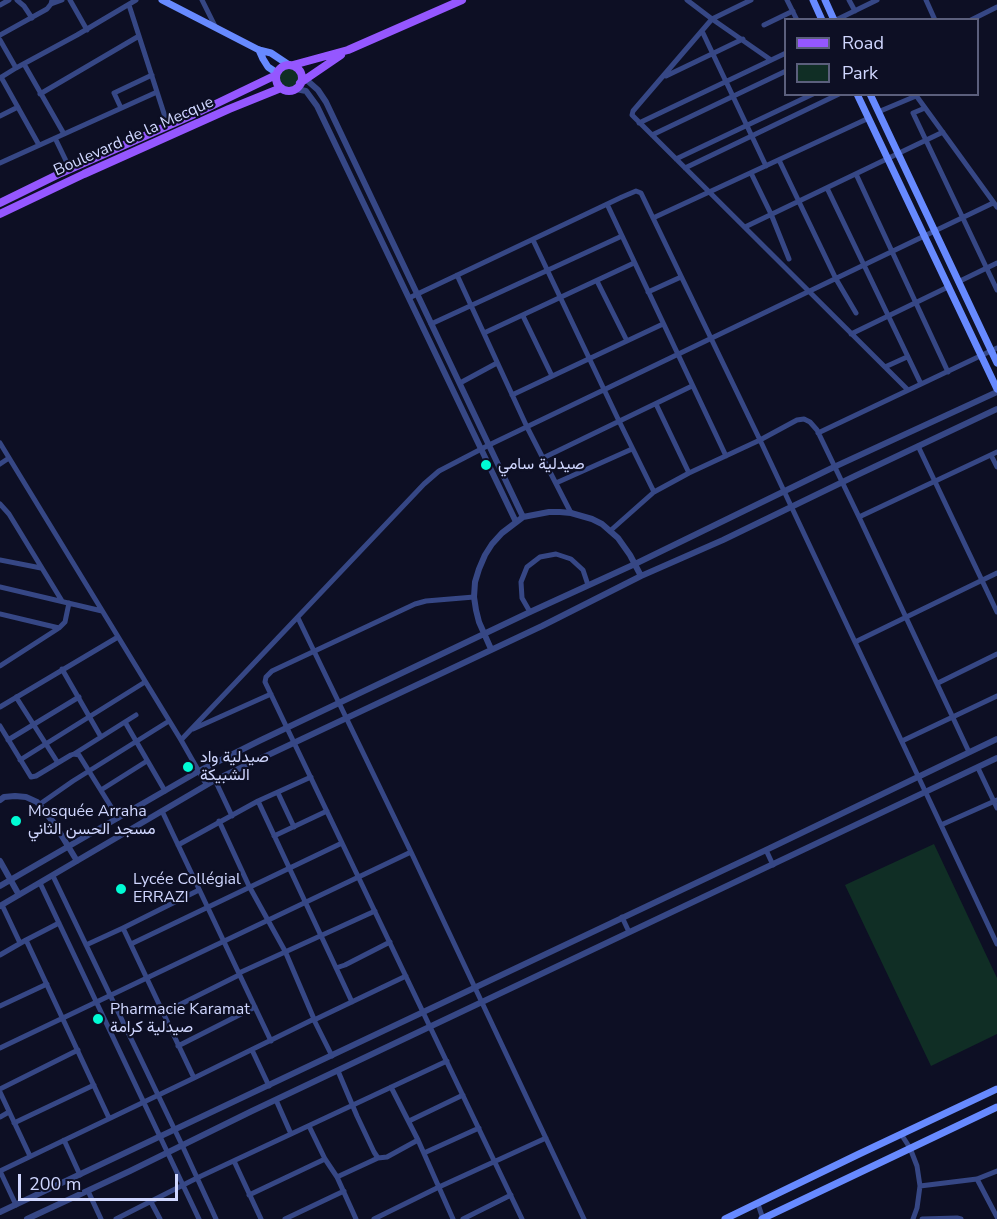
<!DOCTYPE html>
<meta charset="utf-8">
<style>
body{margin:0}
#map{position:relative;width:997px;height:1219px;overflow:hidden;background:#0d0f24;font-family:"Nunito Sans",sans-serif}
canvas{display:block}
.legend{position:absolute;left:784px;top:18px;width:195px;height:78px;box-sizing:border-box;background:#0d0f24;border:2px solid #5b5f7c;margin:0;padding:8px 10px;list-style:none;font-size:18px;color:#d0d7ff}
.legend li{display:flex;align-items:center;gap:12px;height:30px}
.legend b{width:30px;border:2px solid #5b5f7c}
.scale{position:absolute;left:18px;top:1174px;width:160px;height:27px;box-sizing:border-box;border:3px solid #d0d7ff;border-top:0;padding-left:8px;font-size:18px;line-height:21px;white-space:nowrap;color:#d0d7ff;-webkit-text-stroke:4px #0d0f24;paint-order:stroke}
</style>
<div id="map">
<canvas width="997" height="1219"></canvas>
<ul class="legend">
<li><b style="height:8px;background:#9557ff"></b>Road</li>
<li><b style="height:16px;background:#102e25"></b>Park</li>
</ul>
<div class="scale">200 m</div>
</div>
<script>
const ctx = document.querySelector('canvas').getContext('2d');
ctx.lineJoin = 'round';
function fill(path, color) { ctx.fillStyle = color; ctx.fill(path, 'evenodd'); }
const poly = rows => new Path2D(rows.map(r => 'M' + r).join(''));
function strokePath(path, color, width, dash) { ctx.strokeStyle = color; ctx.lineWidth = width; ctx.lineCap = dash ? 'butt' : 'round'; ctx.setLineDash(dash || []); ctx.stroke(path); }
function write(font, color, halo, rows, align = 'center') {
  ctx.font = font + ' "Nunito Sans",Vazirmatn,sans-serif'; ctx.lineWidth = 4.5; ctx.setLineDash([]); ctx.textBaseline = 'middle'; ctx.strokeStyle = halo; ctx.fillStyle = color; for (const [text, x, y, turn = 0] of rows) {
    ctx.save(); ctx.translate(x, y); ctx.rotate((+turn || 0) * Math.PI / 180); ctx.textAlign = isNaN(turn) ? turn : align; if (halo) ctx.strokeText(text, 0, 0); ctx.fillText(text, 0, 0); ctx.restore();
  }
}
fill(poly([
 '278 78a11 11 0 1 1 22 0a11 11 0 1 1-22 0Z',
 [934,844,997,978,997,1034,931,1066,845,885]
]), '#102e25');
strokePath(poly([
 [17,0,24,6,32,18],
 [70,0,87,30],
 [202,0,215,26],
 [687,0,712,19,771,60],
 [751,0,712,19,633,111,632,115,908,390],
 [787,0,797,20],
 [849,0,855,11],
 [926,0,935,20],
 [51,4,62,0],
 [0,5,9,0],
 [129,5,168,126],
 [836,20,877,0],
 [971,20,997,7],
 [764,25,793,11],
 [702,31,766,166],
 [0,35,47,9,51,4,52,0],
 [0,40,16,68,77,35,136,0],
 [24,64,64,134],
 [666,76,743,39],
 [1,77,39,145],
 [0,78,16,68],
 [40,94,139,36],
 [915,94,997,207],
 [121,108,114,93,152,75],
 [925,108,913,113,997,290],
 [878,112,916,96],
 [0,116,18,107],
 [639,123,786,53],
 [652,135,786,71],
 [55,138,70,169],
 [676,159,813,94],
 [779,160,836,279,856,313],
 [0,163,157,92],
 [685,168,839,94],
 [751,173,771,214,789,259],
 [856,174,948,372],
 [827,188,921,384],
 [607,204,726,456],
 [653,218,869,118],
 [745,227,943,132],
 [533,240,619,421,654,492],
 [457,275,527,427,571,513],
 [597,281,627,341],
 [958,282,997,263],
 [648,292,681,277],
 [409,298,622,197,636,191,641,193,760,440,997,944],
 [523,316,552,376],
 [431,324,622,236],
 [484,333,634,263],
 [851,334,948,287],
 [885,367,907,357],
 [460,383,497,363],
 [512,395,663,324],
 [656,404,689,473],
 [818,433,997,348],
 [0,443,181,740,206,784],
 [918,446,997,612],
 [991,455,997,467],
 [543,458,692,386],
 [0,464,9,458],
 [556,483,632,449],
 [0,504,9,514,62,601],
 [859,517,997,452],
 [610,531,654,492,689,473,760,440,797,420,804,419,810,422,817,430,859,517,969,752],
 [0,560,41,568],
 [0,587,102,611],
 [474,597,426,601,415,604,272,671,266,677,265,682,522,1219],
 [530,612,522,598,521,582,527,567,540,557,556,554,571,559,583,570,588,585],
 [0,614,59,628,65,622,69,603],
 [298,618,411,852,584,1219],
 [855,642,997,573],
 [0,666,59,628],
 [62,669,101,737],
 [938,683,997,654],
 [16,697,58,763],
 [0,707,118,637],
 [125,722,165,791],
 [0,726,31,777,36,776,71,755,74,754,79,755,118,818],
 [193,729,271,694],
 [8,740,79,697],
 [181,740,424,484,439,471,489,445,993,203],
 [902,741,997,696],
 [74,754,136,715],
 [20,760,145,682],
 [978,768,997,808],
 [215,780,232,816],
 [101,790,147,761],
 [278,793,294,827],
 [258,801,352,1002],
 [40,804,73,781,169,721],
 [162,811,271,1041],
 [219,821,249,886,285,951,314,1019],
 [941,825,997,800],
 [274,836,327,811],
 [178,845,258,801,311,777],
 [766,850,773,865],
 [53,876,182,1145,216,1219],
 [40,883,199,1219],
 [2,905,20,943],
 [622,917,629,932],
 [123,928,199,890],
 [26,940,109,1118],
 [131,944,342,843],
 [86,945,123,928,194,1078],
 [0,955,26,940,59,923],
 [336,968,345,965,390,942],
 [239,973,375,911],
 [0,1006,47,984],
 [163,1013,239,975],
 [314,1020,332,1056],
 [178,1046,255,1007],
 [0,1048,411,852],
 [252,1050,269,1086],
 [338,1071,357,1116,374,1152,378,1158,387,1157,418,1140],
 [391,1087,418,1140,453,1219],
 [0,1089,78,1050],
 [0,1092,30,1156],
 [276,1100,291,1134],
 [0,1117,9,1112],
 [409,1121,463,1095],
 [14,1123,94,1085],
 [309,1126,325,1159,337,1177,356,1219],
 [901,1134,910,1148,917,1166,920,1186,917,1208,913,1219],
 [64,1140,80,1175],
 [424,1153,479,1128],
 [234,1161,261,1219],
 [0,1171,194,1078,314,1019,314,1020,406,976],
 [0,1171,16,1205],
 [337,1177,378,1158],
 [977,1179,997,1217],
 [920,1186,977,1179,997,1171],
 [88,1191,101,1219],
 [249,1195,325,1159],
 [151,1202,160,1219],
 [758,1204,763,1219],
 [116,1219,197,1178,447,1061],
 [285,1219,344,1191],
 [374,1219,439,1187,546,1138],
 [463,1219,511,1195],
 [922,1219,957,1218,961,1219]
]), '#364785', 5);
strokePath(poly([
 [301,75,318,90,326,102,523,517],
 [296,89,306,91,317,106,516,522],
 [491,649,479,622,476,610,474,597,475,582,479,569,485,555,492,544,502,533,523,517,549,512,560,512,571,513,592,519,602,524,618,538,630,555,641,576],
 [0,800,4,797,15,796,26,797,37,802,54,823,77,861],
 [0,861,19,895],
 [0,886,199,771,259,741,530,612,635,564,834,467,997,392],
 [0,906,215,780,542,626,641,576,723,540,855,476,997,409],
 [0,1212,766,850,997,739],
 [27,1219,130,1171,252,1111,997,758]
]), '#364785', 6);
strokePath(poly([
 [162,0,259,50,271,53,289,65],
 [813,0,822,20],
 [825,0,834,20],
 [259,50,263,59,268,67,277,73],
 [857,94,997,389],
 [870,94,997,363],
 [725,1219,859,1154,997,1089],
 [762,1219,997,1107]
]), '#678aff', 7);
strokePath(poly([
 [293,65,348,50,462,0],
 '276 78a13 13 0 1 1 26 0a13 13 0 1 1-26 0Z',
 [300,83,341,55],
 [0,203,61,173,199,112,276,75],
 [0,214,84,174,229,109,281,88]
]), '#9557ff', 8);
for (const [x, y, r, color] of [
 [486,465,6,"#00fbd4"],
 [188,767,6,"#00fbd4"],
 [16,821,6,"#00fbd4"],
 [121,889,6,"#00fbd4"],
 [98,1019,6,"#00fbd4"]
]) { const dot = new Path2D(); dot.arc(x, y, r, 0, 2 * Math.PI); ctx.fillStyle = color; ctx.fill(dot); strokePath(dot, '#0d0f24', 2); }
write('16px', '#d0d7ff', '#0d0f24', [
 ["Boulevard de la Mecque",134,137,-24]
]);
write('16px', '#d0d7ff', '#0d0f24', [
 ["صيدلية سامي",498,465],
 ["صيدلية واد",200,758],
 ["الشبيكة",200,776],
 ["Mosquée Arraha",28,812],
 ["مسجد الحسن الثاني",28,830],
 ["Lycée Collégial",133,880],
 ["ERRAZI",133,898],
 ["Pharmacie Karamat",110,1010],
 ["صيدلية كرامة",110,1028]
], 'left');
</script>
